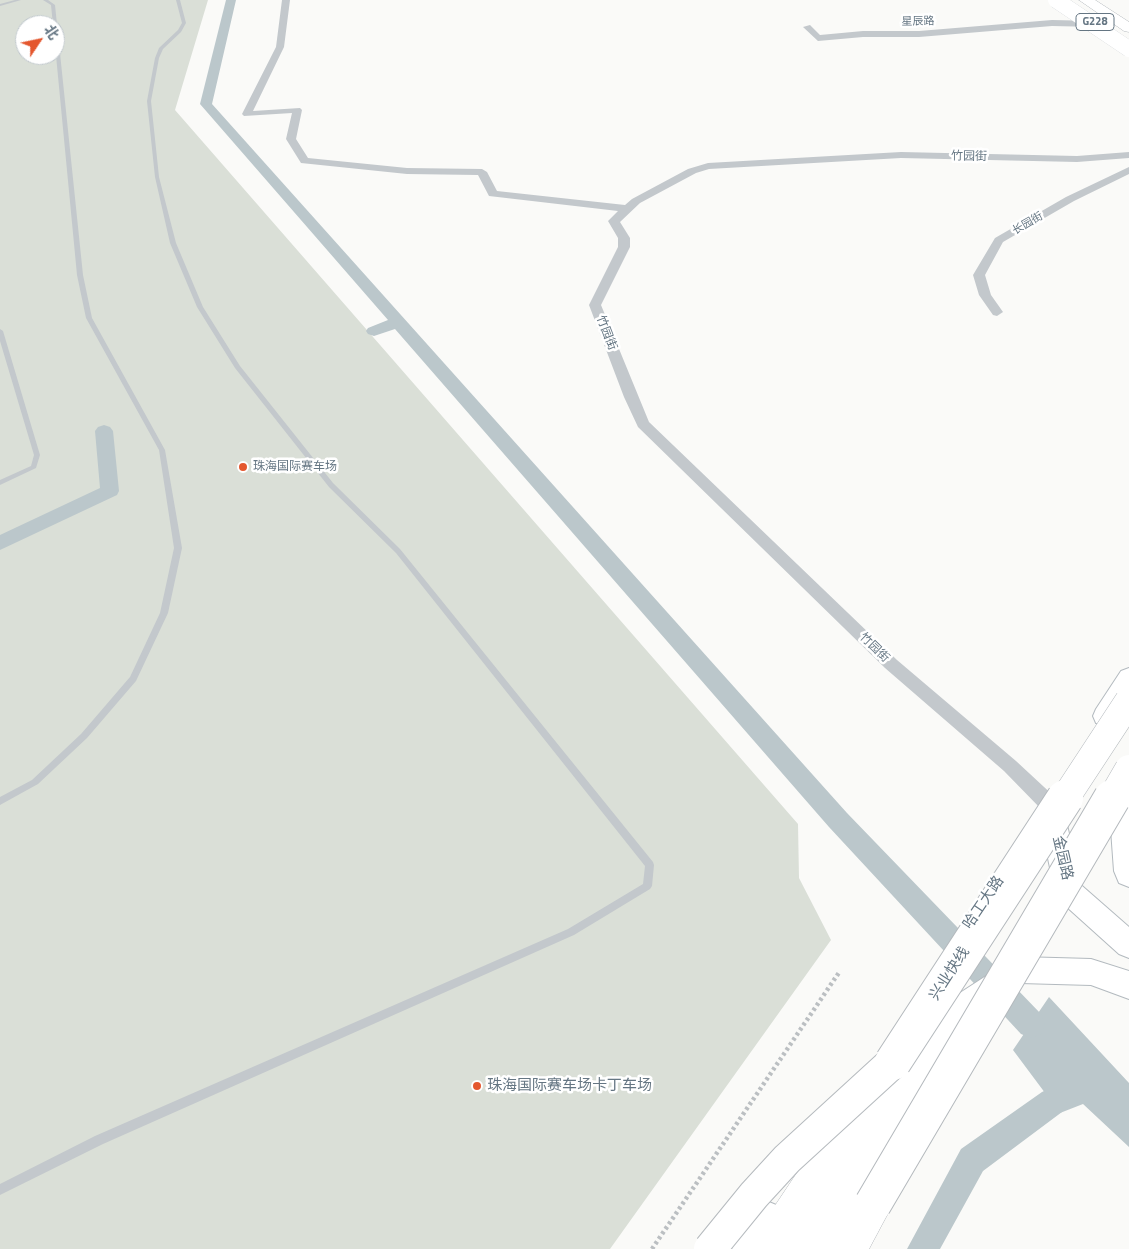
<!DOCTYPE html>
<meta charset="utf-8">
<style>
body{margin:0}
#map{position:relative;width:1129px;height:1249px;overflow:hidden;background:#fafaf8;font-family:"Titillium Web","Noto Sans SC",sans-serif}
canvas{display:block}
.north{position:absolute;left:15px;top:15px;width:50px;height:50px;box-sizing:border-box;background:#fff;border:1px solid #c1c8cd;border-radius:50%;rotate:56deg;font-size:14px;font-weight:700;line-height:20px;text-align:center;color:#657683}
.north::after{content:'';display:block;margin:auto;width:18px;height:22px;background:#e4572e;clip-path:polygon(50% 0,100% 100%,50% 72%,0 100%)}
</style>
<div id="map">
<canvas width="1129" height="1249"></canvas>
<div class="north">北</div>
</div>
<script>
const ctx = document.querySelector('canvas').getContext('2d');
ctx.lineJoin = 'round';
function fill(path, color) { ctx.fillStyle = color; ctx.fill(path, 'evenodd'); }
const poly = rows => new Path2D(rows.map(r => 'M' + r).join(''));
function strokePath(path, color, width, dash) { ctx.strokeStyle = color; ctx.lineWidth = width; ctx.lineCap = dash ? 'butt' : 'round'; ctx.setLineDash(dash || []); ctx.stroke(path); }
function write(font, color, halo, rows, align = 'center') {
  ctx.font = font + ' "Titillium Web","Noto Sans SC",sans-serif'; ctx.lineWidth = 5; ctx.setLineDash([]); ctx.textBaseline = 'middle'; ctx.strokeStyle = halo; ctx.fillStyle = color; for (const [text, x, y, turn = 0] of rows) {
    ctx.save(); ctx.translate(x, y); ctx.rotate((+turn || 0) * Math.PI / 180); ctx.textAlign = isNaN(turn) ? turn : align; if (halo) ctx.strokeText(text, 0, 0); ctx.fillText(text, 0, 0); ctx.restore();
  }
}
fill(poly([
 [0,0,208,0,175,110,798,824,799,878,831,940,610,1249,0,1249],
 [25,25,55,25,55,55,25,55]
]), '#dadfd7');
fill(poly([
 [1049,997,1129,1083,1129,1147,1083,1104,1060,1113,1013,1050]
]), '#bbc7cb');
fill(poly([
 [226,0,236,0,212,104,847,813,1041,1014,1045,1024,1041,1034,1031,1038,1021,1034,829,827,395,329,374,336,368,334,366,331,368,328,388,320,200,104,226,0],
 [104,425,110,427,113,431,119,491,117,495,0,550,0,535,100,488,95,431,98,427,104,425],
 [1052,1087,1062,1092,1067,1102,1062,1112,983,1171,940,1249,907,1249,961,1149,1042,1092,1052,1087]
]), '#bbc7cb');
const secondary = poly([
 [1129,668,1129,697,1114,723,1105,725,1096,723,1093,716,1096,709,1121,671,1129,668],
 [1122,791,1129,794,1129,887,1119,883,1114,871,1109,802,1113,794,1122,791],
 [1051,801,1060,804,1064,812,1081,885,1129,927,1129,958,1119,954,1059,900,1055,891,1038,812,1042,804,1051,801],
 [1020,957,1091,959,1129,971,1129,999,1091,985,1020,983,1010,979,1006,970,1010,961,1020,957],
 [996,972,1006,976,1011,986,1006,996,966,1022,829,1249,793,1249,798,1237,946,1002,986,976,996,972],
 [769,1202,781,1207,786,1219,781,1231,769,1249,732,1249,737,1237,757,1207,769,1202]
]);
const highway = poly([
 [1079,0,1095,0,1129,22,1129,32,1124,31,1079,0],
 [878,1065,891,1071,897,1084,891,1097,795,1249,750,1249,756,1234,865,1071,878,1065],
 [873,1184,887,1190,893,1204,869,1249,825,1249,831,1234,859,1190,873,1184]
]);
strokePath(secondary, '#b3babf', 2);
strokePath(highway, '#b4b9bd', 1);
strokePath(poly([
 [652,1249,840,971]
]), '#bbbfc2', 4.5, [3, 3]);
fill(poly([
 [15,0,21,0,0,6,0,4,15,0],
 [43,0,48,0,55,5,83,275,92,318,165,450,182,548,168,613,136,681,87,738,38,784,0,805,0,797,32,780,81,734,130,677,160,613,174,548,159,450,86,318,77,275,55,45,55,25,53,25,51,5,43,0],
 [176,0,180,0,186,23,181,32,163,49,159,58,151,101,159,177,176,243,203,307,240,366,333,483,400,549,653,862,654,865,652,886,650,889,574,935,103,1144,0,1195,0,1184,95,1136,568,929,643,884,645,866,396,553,329,487,235,368,197,307,170,243,155,177,147,101,155,58,159,48,178,30,182,23,176,0],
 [0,329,3,331,40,455,36,468,0,485,0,480,31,466,34,455,0,341,0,329]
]), '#c3c8cc');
fill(poly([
 [282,0,290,0,284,47,253,111,300,108,302,110,296,139,308,158,407,168,482,169,487,172,497,191,625,205,632,199,688,169,708,163,901,152,1077,156,1129,152,1129,158,1077,162,901,158,709,169,696,173,640,203,620,222,630,238,630,247,601,305,649,422,897,660,1016,761,1057,799,1059,805,1057,811,1050,813,1043,811,1004,771,885,668,638,427,624,397,589,305,618,247,618,238,608,221,618,211,489,196,478,175,407,174,301,163,286,139,292,113,244,116,242,114,276,47,282,0],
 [1052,20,1097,21,1101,24,1097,27,1052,26,919,37,863,37,818,41,803,27,810,25,820,35,863,31,919,31,1052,20],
 [1129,167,1129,174,1074,201,1003,242,985,275,991,295,1003,312,997,316,993,315,979,295,973,275,995,238,1066,197,1129,167]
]), '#c3c8cc');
fill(secondary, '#fff');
fill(highway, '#fff');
const primaryBridge = poly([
 [710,1249,754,1195,787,1159,893,1062]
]);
const highwayBridgeFar2 = poly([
 [1056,0,1129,49]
]);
const highwayBridgeFar1 = poly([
 [1064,800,1129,701],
 [1111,800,1129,769]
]);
const highwayBridge = poly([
 [893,1062,1065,798],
 [873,1204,1112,798]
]);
strokePath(primaryBridge, '#b5babe', 34, []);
strokePath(highwayBridgeFar2, '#b4b9bd', 16, []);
strokePath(highwayBridgeFar1, '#b4b9bd', 29, []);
strokePath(highwayBridge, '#b4b9bd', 38, []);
strokePath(primaryBridge, '#fff', 32);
strokePath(highwayBridgeFar2, '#fff', 16);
strokePath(highwayBridgeFar1, '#fff', 28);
strokePath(highwayBridge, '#fff', 36);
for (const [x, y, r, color] of [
 [243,467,5,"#e4572e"],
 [477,1086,5,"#e4572e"]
]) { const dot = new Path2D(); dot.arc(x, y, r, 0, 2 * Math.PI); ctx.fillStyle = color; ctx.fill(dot); strokePath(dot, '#fff', 2); }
write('11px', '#657683', '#fff', [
 ["星辰路",918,22,-1],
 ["长园街",1028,224,-30]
]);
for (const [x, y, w] of [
 [1095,22,38]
]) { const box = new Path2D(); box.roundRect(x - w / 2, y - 8.5, w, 17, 4); ctx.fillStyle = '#fff'; ctx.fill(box); strokePath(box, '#657683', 1); }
write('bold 11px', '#657683', null, [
 ["G228",1095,22]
]);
write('12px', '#657683', '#fff', [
 ["竹园街",969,157,1],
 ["竹园街",606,333,69],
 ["竹园街",874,648,44]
]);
write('12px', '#657683', '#fff', [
 ["珠海国际赛车场",253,467]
], 'left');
write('15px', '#657683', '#fff', [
 ["金园路",1062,858,77],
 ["哈工大路",984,903,-56],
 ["兴业快线",950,974,-57]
]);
write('15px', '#657683', '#fff', [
 ["珠海国际赛车场卡丁车场",487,1086]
], 'left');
</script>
